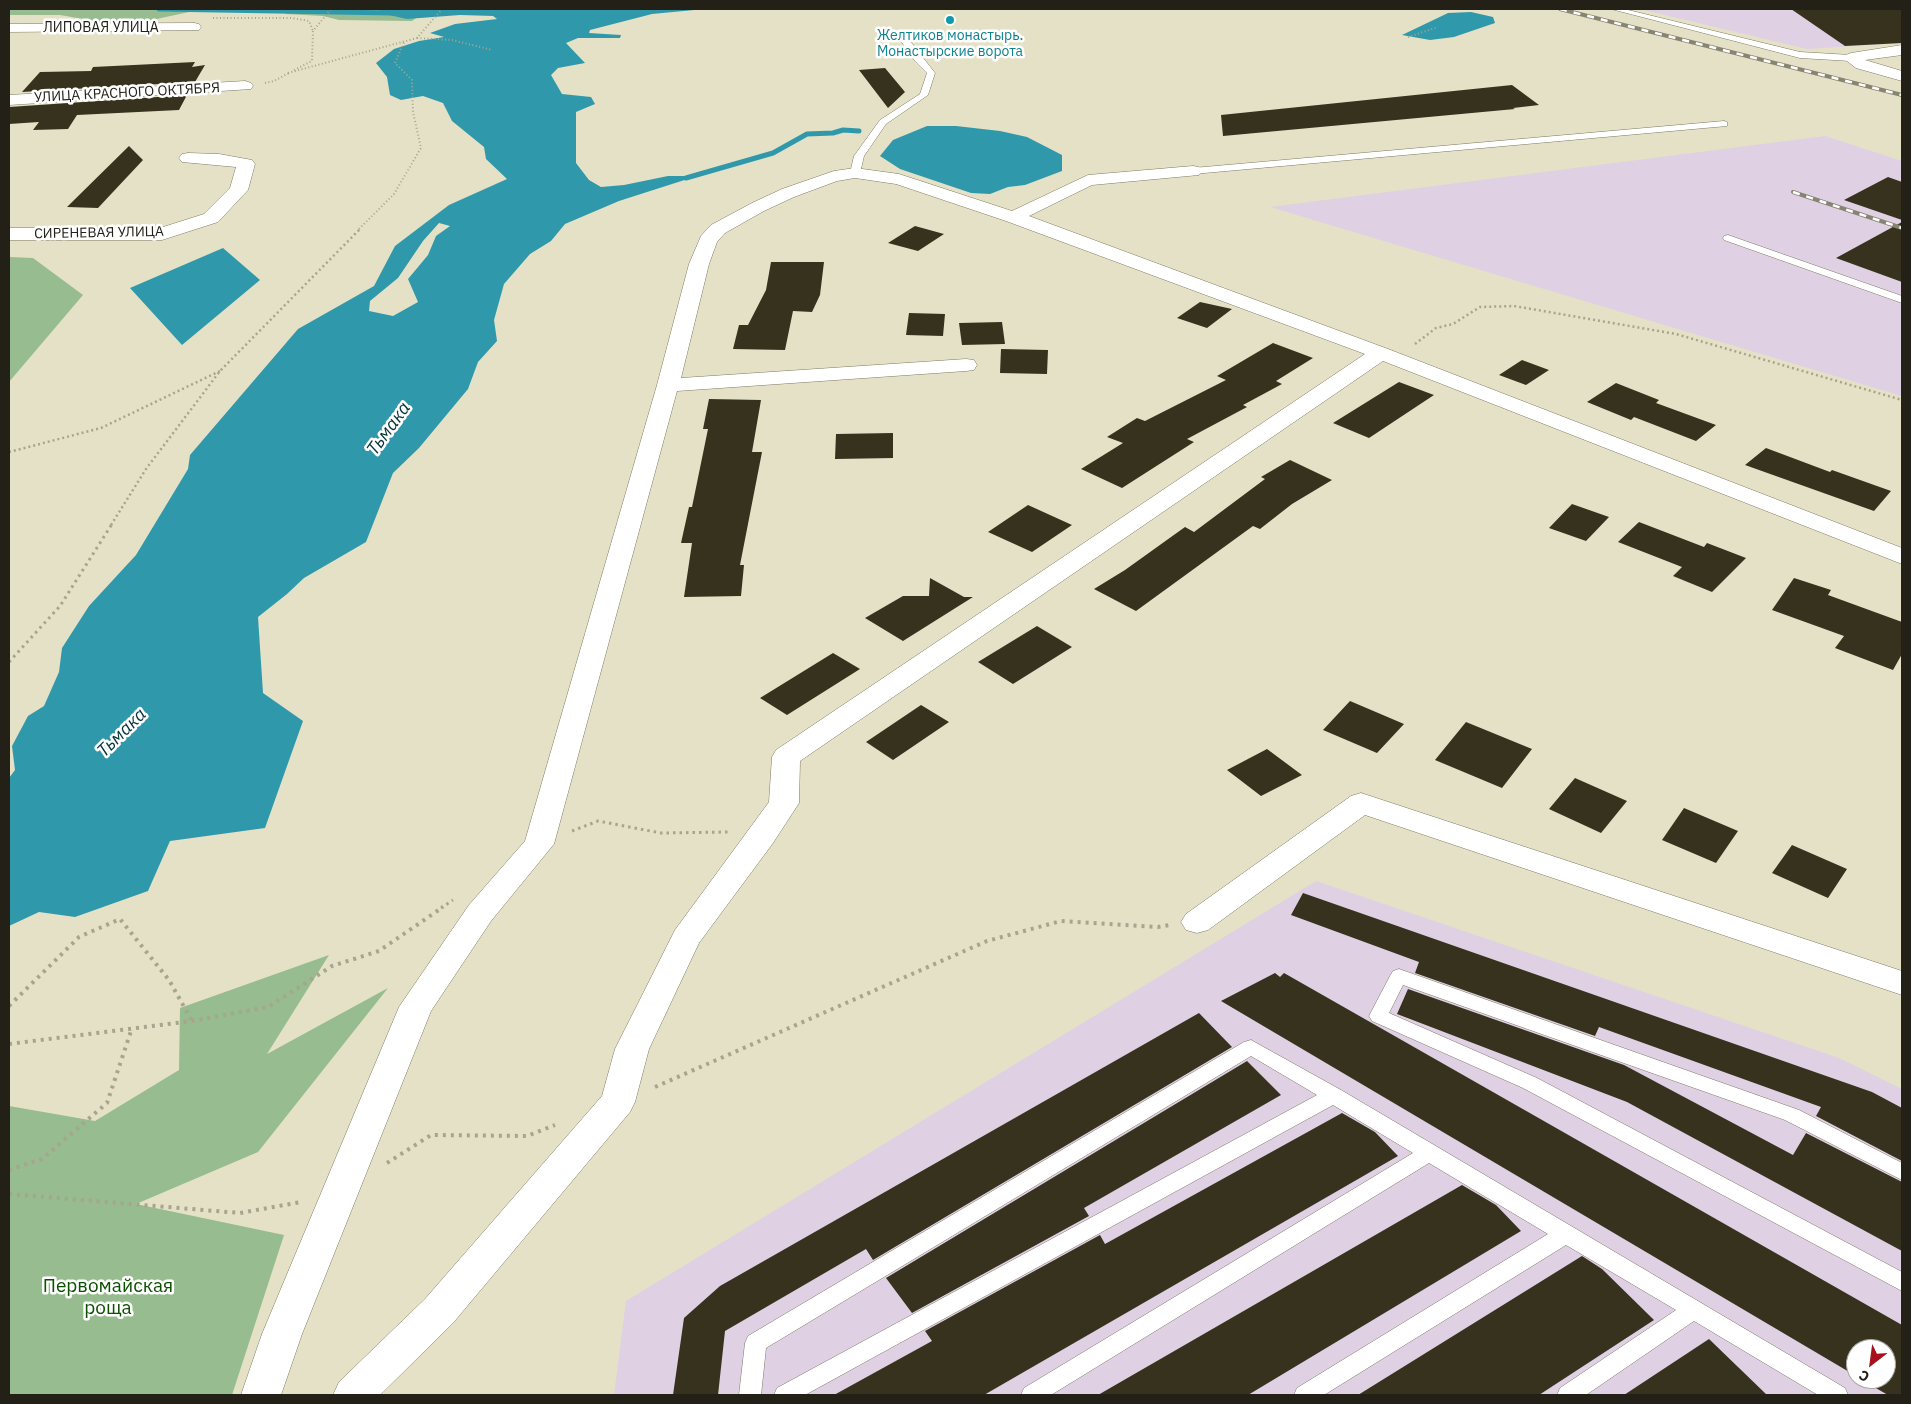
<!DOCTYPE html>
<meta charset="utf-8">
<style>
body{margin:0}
#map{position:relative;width:1911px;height:1404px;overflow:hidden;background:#e5e1c7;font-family:"IBM Plex Sans",sans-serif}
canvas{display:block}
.frame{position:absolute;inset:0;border:10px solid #222017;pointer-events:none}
.north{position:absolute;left:1846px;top:1339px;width:50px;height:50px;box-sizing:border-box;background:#fff;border:1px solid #a7a6a2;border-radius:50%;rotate:210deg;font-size:14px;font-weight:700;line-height:20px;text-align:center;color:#222017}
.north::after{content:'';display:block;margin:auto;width:18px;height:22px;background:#a7111e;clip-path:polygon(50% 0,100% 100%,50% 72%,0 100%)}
</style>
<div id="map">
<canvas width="1911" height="1404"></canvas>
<div class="frame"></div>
<div class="north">С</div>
</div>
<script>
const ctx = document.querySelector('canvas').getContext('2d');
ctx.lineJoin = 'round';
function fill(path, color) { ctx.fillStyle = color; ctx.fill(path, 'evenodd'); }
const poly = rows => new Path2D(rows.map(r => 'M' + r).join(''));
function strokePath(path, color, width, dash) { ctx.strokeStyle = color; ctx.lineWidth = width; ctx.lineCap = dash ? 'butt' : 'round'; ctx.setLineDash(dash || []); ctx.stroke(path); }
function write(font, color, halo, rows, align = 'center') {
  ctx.font = font + ' "IBM Plex Sans",sans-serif'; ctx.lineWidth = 5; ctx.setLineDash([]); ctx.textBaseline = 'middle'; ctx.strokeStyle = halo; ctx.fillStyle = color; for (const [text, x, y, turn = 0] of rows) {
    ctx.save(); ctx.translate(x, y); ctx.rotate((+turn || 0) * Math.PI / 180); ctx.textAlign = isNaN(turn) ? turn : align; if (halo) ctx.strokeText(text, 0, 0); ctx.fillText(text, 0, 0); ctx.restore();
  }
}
fill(poly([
 [1640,9,1902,9,1902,43,1807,49],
 [1825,136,1902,161,1902,396,1270,207],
 [1316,881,1839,1058,1902,1089,1902,1395,614,1395,626,1301],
 [1856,1349,1886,1349,1886,1379,1856,1379]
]), '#dfd0e3');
fill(poly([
 [9,9,203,9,124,26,60,15,9,15],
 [280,9,524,9,423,13,412,21,339,20,323,16,285,14,294,10],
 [9,257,33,258,83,295,9,382],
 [329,955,267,1054,388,988,258,1152,136,1204,284,1235,232,1395,9,1395,9,1106,95,1121,179,1070,180,1008]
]), '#96bc90');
fill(poly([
 [524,9,705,9,652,14,590,30,589,33,621,35,620,38,578,38,566,43,585,63,558,68,551,75,562,94,591,97,595,104,576,112,576,163,589,180,601,187,624,185,668,176,697,176,619,201,565,224,551,241,530,254,504,284,494,320,497,341,478,362,468,389,419,448,393,473,366,542,304,578,287,594,258,617,263,693,303,721,265,828,170,841,148,891,75,917,39,912,9,926,9,778,15,770,12,746,28,716,44,706,59,672,62,648,89,606,136,555,188,469,190,455,298,329,374,286,395,246,449,205,507,179,486,159,484,147,452,121,443,103,423,96,401,100,390,95,387,77,376,63,394,49,419,41,444,37,430,33,455,24,497,19,493,16,460,15,407,19,389,15,379,10,514,10],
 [439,223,450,226,436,236,428,255,408,279,418,302,393,316,369,311,370,301,398,278,423,241],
 [1471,12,1493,17,1495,23,1454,37,1430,40,1402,35,1448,13],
 [927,126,956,126,1000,131,1027,137,1062,155,1062,171,1025,185,1008,187,990,194,971,193,900,169,880,156,893,140],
 [223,248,260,280,182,345,130,288]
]), '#2f99ab');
strokePath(poly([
 [159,9,394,13],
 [686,178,773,153,807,134,833,133,843,130,859,131]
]), '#2f99ab', 5);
fill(poly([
 [1791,9,1902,9,1902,43,1845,46],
 [195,62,192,67,205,65,195,82,22,92,40,72,91,71,93,67],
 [885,68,905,92,888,108,859,70],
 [1512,85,1539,105,1513,108,1515,109,1223,136,1221,115],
 [187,95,179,110,77,115,68,129,33,130,39,122,9,124,9,107],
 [129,146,143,160,98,208,67,207],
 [1888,177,1902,182,1902,220,1844,200],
 [1902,222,1902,282,1836,258],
 [915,226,944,234,918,251,888,243],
 [771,262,824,262,820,295,812,312,793,311,785,350,733,349,739,325,748,325,766,290],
 [1200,302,1232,309,1207,328,1177,318],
 [909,313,945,314,943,336,906,335],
 [1002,322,1005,344,962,345,959,323],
 [1273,343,1313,358,1276,381,1282,384,1243,405,1247,407,1187,439,1194,442,1122,488,1081,469,1123,443,1107,437,1137,418,1145,421,1226,380,1217,376],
 [1001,349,1048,350,1047,374,1000,373],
 [1522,360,1549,370,1526,385,1499,375],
 [1399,382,1434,395,1369,438,1333,423],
 [1616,383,1659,400,1656,403,1716,425,1696,441,1634,417,1631,420,1587,402],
 [709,399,761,400,752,452,762,452,740,565,744,565,741,596,684,597,692,543,681,543,689,507,692,507,708,429,703,429],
 [893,433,893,458,835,459,836,434],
 [1766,448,1830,472,1832,470,1891,491,1874,511,1745,465],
 [1290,460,1332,480,1292,504,1260,529,1253,526,1136,611,1094,589,1125,570,1185,527,1194,532,1265,479,1261,477],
 [1572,504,1609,517,1586,541,1549,528],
 [1028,505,1072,525,1032,552,988,532],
 [1639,522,1704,547,1707,543,1746,558,1712,592,1673,576,1682,567,1618,542],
 [930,578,964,597,973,597,903,641,865,618,903,596,929,596],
 [1794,578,1831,590,1828,595,1902,622,1902,654,1893,670,1835,648,1844,636,1772,610],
 [1037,626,1072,647,1013,684,978,662],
 [833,653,860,669,787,715,760,698],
 [1350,701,1404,724,1377,753,1323,730],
 [921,705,949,722,893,760,866,742],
 [1466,722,1532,749,1502,788,1435,760],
 [1267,749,1302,775,1261,796,1227,770],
 [1575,778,1627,801,1601,833,1549,809],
 [1684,808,1738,831,1716,863,1662,840],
 [1792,845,1847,869,1828,898,1772,873],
 [1303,893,1872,1092,1902,1108,1902,1161,1816,1116,1821,1107,1599,1027,1595,1036,1415,973,1419,962,1291,915],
 [1275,973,1280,977,1284,973,1902,1325,1902,1395,1888,1395,1860,1379,1886,1379,1886,1349,1856,1349,1856,1376,1221,1001],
 [1408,989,1624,1065,1793,1155,1806,1133,1902,1182,1902,1251,1627,1102,1397,1014],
 [1199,1013,1232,1047,873,1260,866,1249,725,1331,718,1395,673,1395,684,1318,720,1286],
 [1247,1061,1281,1095,1084,1208,1089,1216,912,1313,886,1278],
 [1342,1113,1375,1132,1398,1156,984,1395,834,1395,932,1341,925,1331,1100,1235,1105,1244],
 [1462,1185,1496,1205,1521,1231,1248,1395,1098,1395],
 [1582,1256,1602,1269,1654,1320,1539,1395,1358,1395],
 [1709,1339,1767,1395,1624,1395]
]), '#36321d');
const lane = poly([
 [1611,9,1624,9,1800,52,1851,55,1855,58,1851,61,1800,58,1611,9],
 [897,32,903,32,935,73,928,95,886,124,864,156,860,173,855,176,852,175,850,173,854,156,880,120,920,94,927,73,915,61,896,34,897,32],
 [1724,121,1727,122,1727,126,1193,174,1188,171,1193,168,1724,121],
 [1728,235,1902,296,1902,303,1724,240,1723,238,1724,236,1728,235],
 [1399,969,1799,1110,1902,1163,1902,1180,1785,1120,1403,985,1389,1013,1537,1078,1902,1272,1902,1291,1523,1088,1372,1021,1369,1016,1390,976,1393,971,1399,969],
 [1251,1040,1341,1090,1845,1388,1848,1395,1818,1395,1694,1321,1586,1395,1557,1395,1560,1388,1676,1310,1566,1245,1324,1395,1294,1395,1297,1388,1548,1234,1429,1163,1051,1395,1021,1395,1024,1388,1413,1153,1333,1105,805,1395,774,1395,777,1388,1317,1095,1251,1056,766,1348,761,1395,739,1395,745,1343,748,1336,1244,1042,1251,1040]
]);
const street = poly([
 [194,23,199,24,201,27,199,30,9,32,9,24,194,23],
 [1902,45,1902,55,1865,60,1902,71,1902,81,1856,68,1843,58,1846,55,1851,53,1902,45],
 [245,81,251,83,253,86,251,89,9,105,9,95,245,81],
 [188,153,219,154,252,160,255,164,248,190,218,222,162,240,9,240,9,228,160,228,204,214,230,188,236,167,182,162,179,158,182,154,188,153],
 [1193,166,1199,167,1202,171,1199,175,1092,185,1029,216,1388,349,1902,548,1902,564,1383,361,800,761,799,803,773,843,699,943,649,1049,635,1102,630,1112,453,1323,380,1395,333,1395,339,1382,425,1299,602,1096,615,1049,675,930,769,802,772,757,776,750,1365,354,1006,221,896,184,855,178,837,181,794,197,764,211,725,233,717,242,709,264,681,378,966,359,974,360,977,365,974,370,966,371,677,391,554,844,491,921,431,1011,302,1334,281,1395,241,1395,262,1334,399,1007,469,905,525,841,657,385,689,264,701,236,711,225,752,203,782,189,834,171,855,168,899,174,1012,211,1088,175,1193,166],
 [1361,793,1902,971,1902,995,1365,815,1208,930,1197,933,1186,930,1181,922,1186,914,1351,796,1361,793]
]);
strokePath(lane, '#7f7a63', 1);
strokePath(street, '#7f7a63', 1);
strokePath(poly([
 [213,18,292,18,309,21,313,31],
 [1408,37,1438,27],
 [417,38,452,40,492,50],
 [294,70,312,61,313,31,331,9],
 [288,73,417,38,442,9],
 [265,83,274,81,289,73],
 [359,229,394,194,421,148,413,112,412,80,395,63,404,42]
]), '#a7a48f', 2, [1, 2.5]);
strokePath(poly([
 [1415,344,1436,328,1453,324,1480,307,1514,306,1676,334,1902,400],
 [9,452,101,428,220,371],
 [111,525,146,469,220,371,361,228]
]), '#a7a48f', 2.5, [2, 3]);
strokePath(poly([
 [9,662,60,606,112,524],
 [572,831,598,821,661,833,728,832],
 [441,908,453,900]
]), '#a7a48f', 3, [2.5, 4]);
strokePath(poly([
 [9,1006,79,937,120,919,169,980,192,1021],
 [9,1044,192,1021,268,1007,332,966,379,951,443,907],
 [655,1087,987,941,1061,921,1158,927,1170,925],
 [387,1163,431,1135,527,1136,555,1125],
 [9,1170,42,1159,107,1103,132,1028],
 [9,1194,240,1213,301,1202]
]), '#a7a48f', 4, [3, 5]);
fill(lane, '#fff');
fill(street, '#fff');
const rail = poly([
 [1560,9,1902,95],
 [1793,192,1902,228]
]);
strokePath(rail, '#878472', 4);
strokePath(rail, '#fff', 2.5, [7]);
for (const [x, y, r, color] of [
 [950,20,5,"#0f9aa8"]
]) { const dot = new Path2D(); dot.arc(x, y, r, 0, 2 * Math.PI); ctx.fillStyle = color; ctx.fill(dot); strokePath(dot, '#fff', 2); }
write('14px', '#222017', '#fff', [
 ["ЛИПОВАЯ УЛИЦА",101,28],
 ["УЛИЦА КРАСНОГО ОКТЯБРЯ",127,93,-3],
 ["СИРЕНЕВАЯ УЛИЦА",99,233,-1]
]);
write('14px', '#0d838f', '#fff', [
 ["Желтиков монастырь.",950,36],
 ["Монастырские ворота",950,52]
]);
write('italic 18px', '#00323a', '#fff', [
 ["Тьмака",389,429,-54],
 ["Тьмака",122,733,-45]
]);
write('19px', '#0b5000', '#fff', [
 ["Первомайская",108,1287],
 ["роща",108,1309]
]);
</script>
